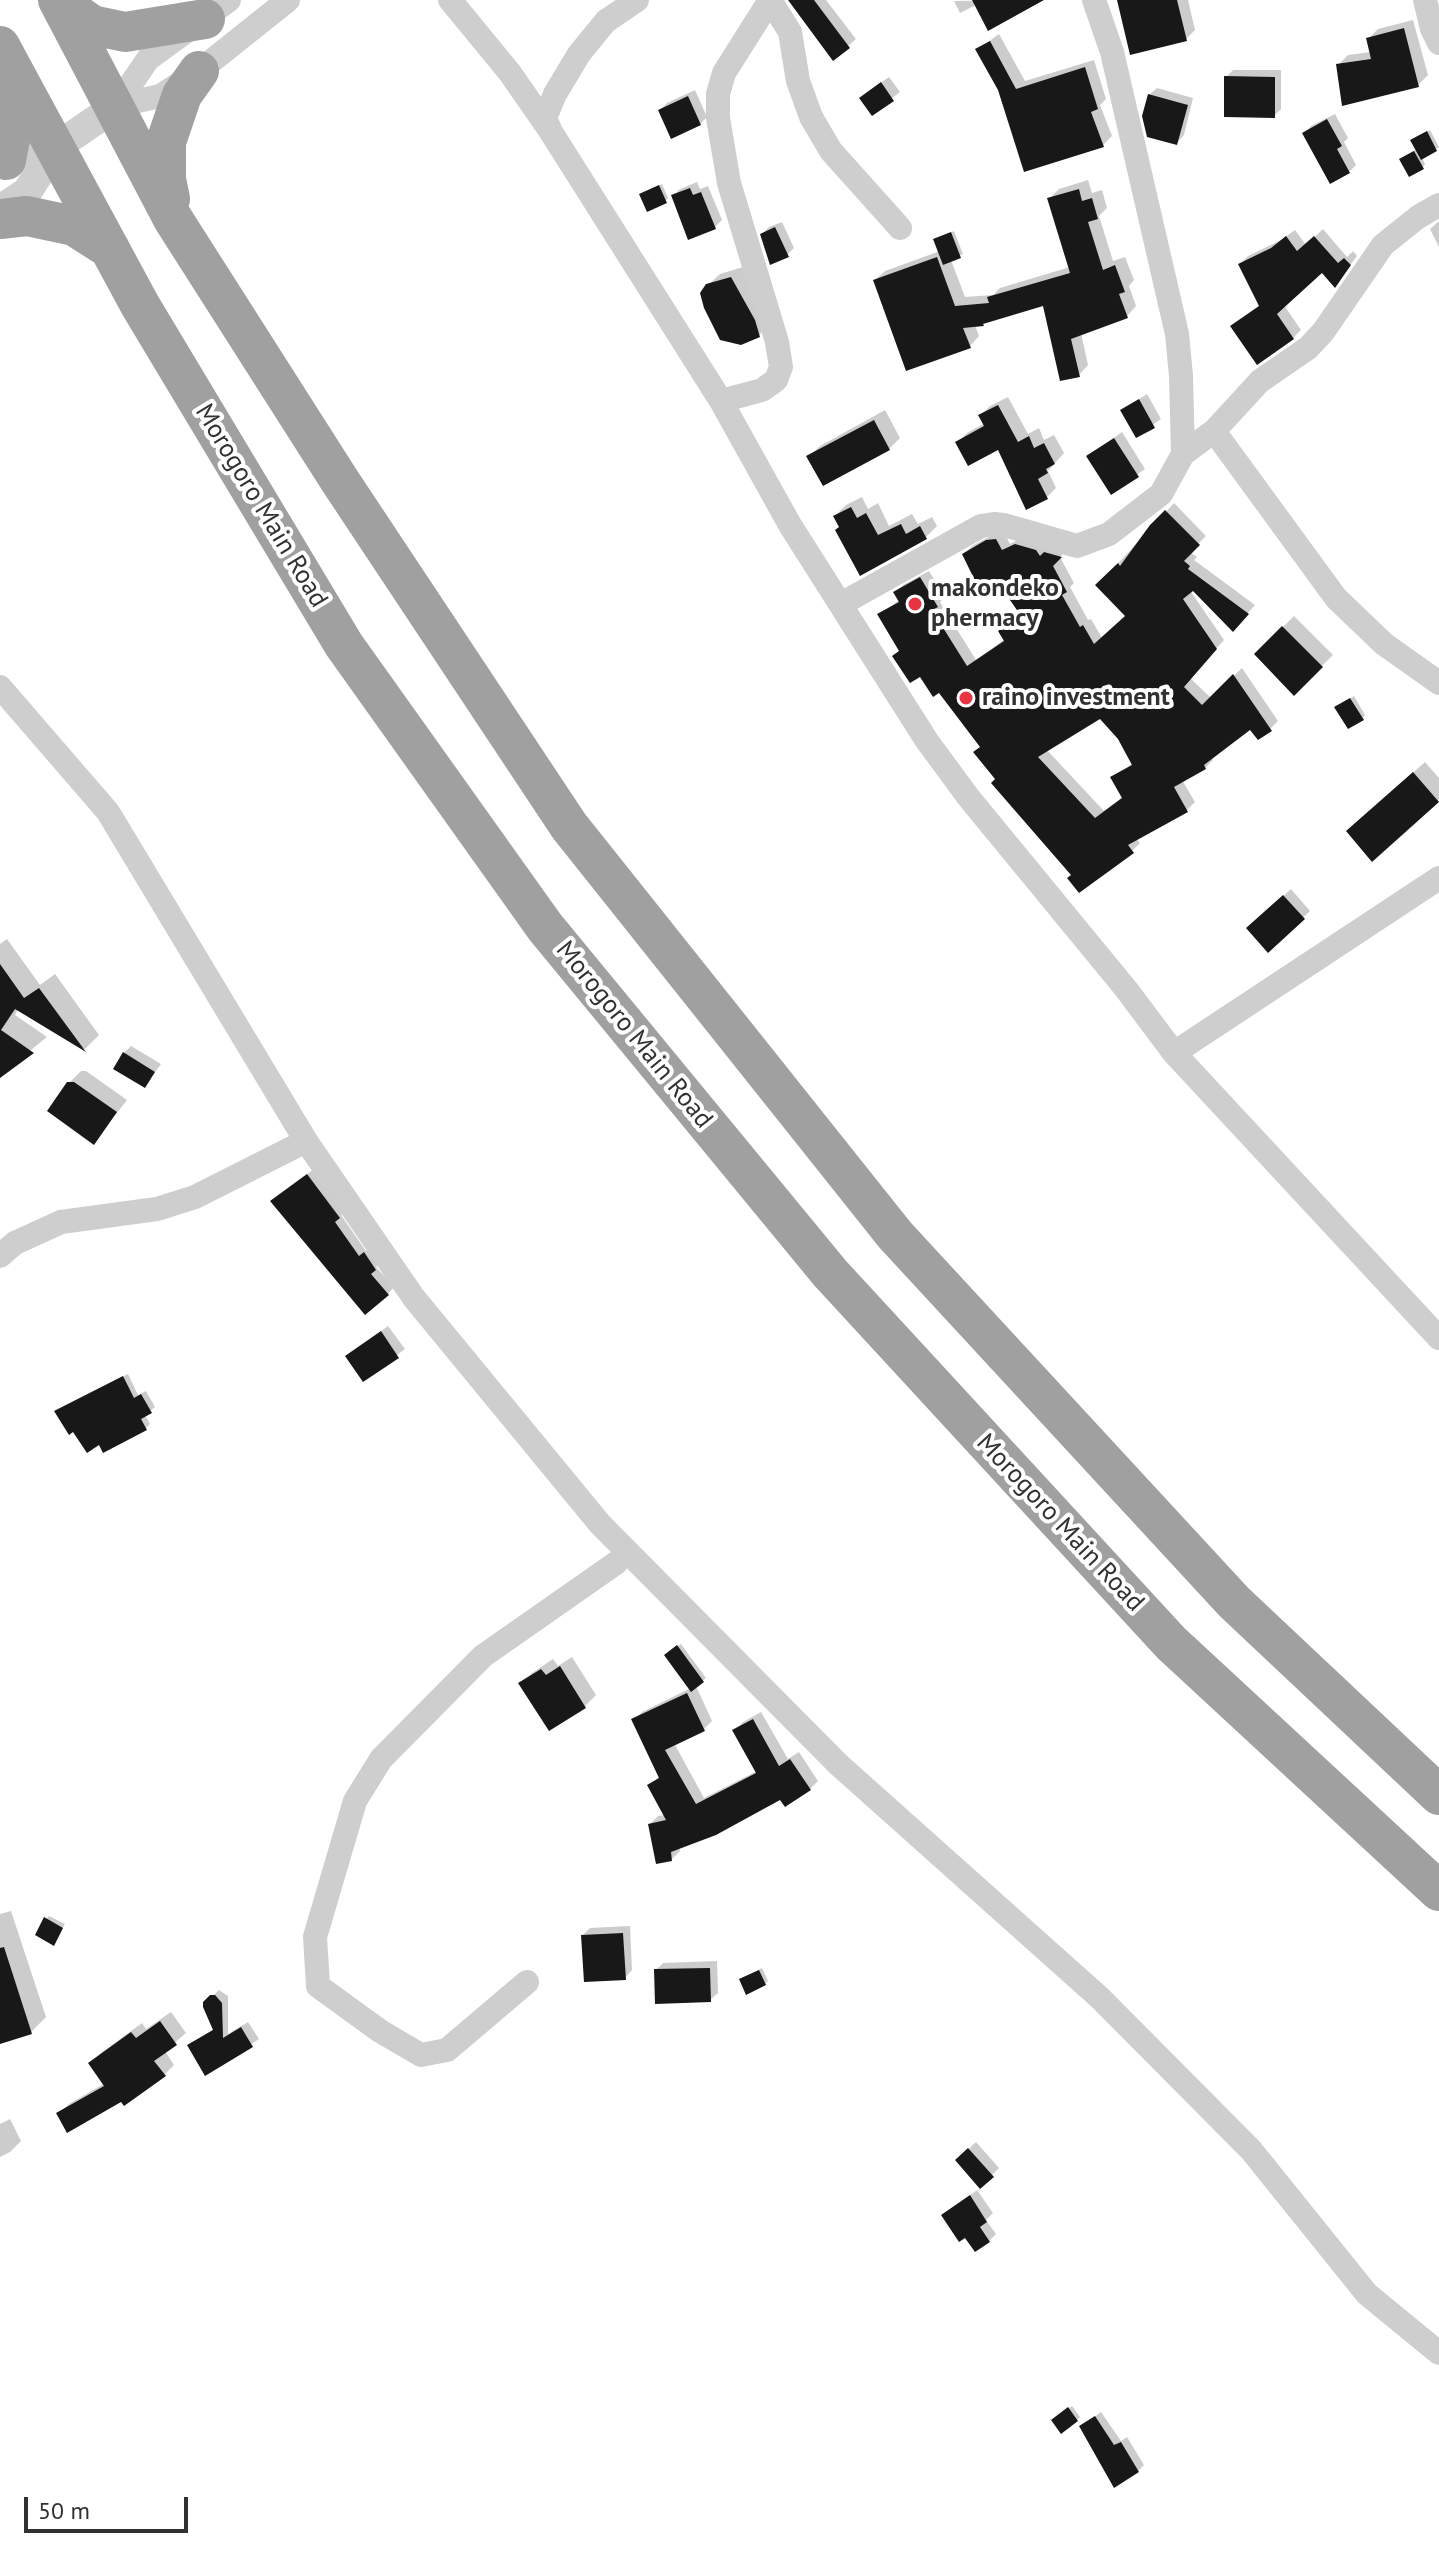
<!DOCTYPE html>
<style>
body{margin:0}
#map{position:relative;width:1439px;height:2557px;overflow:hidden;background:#fff;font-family:"PT Sans",sans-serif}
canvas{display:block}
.scale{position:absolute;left:24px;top:2497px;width:164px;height:36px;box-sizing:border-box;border:4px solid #313131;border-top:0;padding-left:10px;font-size:24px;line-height:28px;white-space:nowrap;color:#313131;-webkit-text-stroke:6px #fff;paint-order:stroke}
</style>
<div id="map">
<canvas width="1439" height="2557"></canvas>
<div class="scale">50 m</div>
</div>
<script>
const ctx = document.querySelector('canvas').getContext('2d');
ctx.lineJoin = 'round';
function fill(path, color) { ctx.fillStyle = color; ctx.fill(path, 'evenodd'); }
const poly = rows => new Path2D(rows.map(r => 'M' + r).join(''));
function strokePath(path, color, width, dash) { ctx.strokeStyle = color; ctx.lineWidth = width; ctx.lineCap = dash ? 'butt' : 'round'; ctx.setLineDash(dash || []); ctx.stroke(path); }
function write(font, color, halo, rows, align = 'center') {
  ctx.font = font + ' "PT Sans",sans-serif'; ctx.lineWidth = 8; ctx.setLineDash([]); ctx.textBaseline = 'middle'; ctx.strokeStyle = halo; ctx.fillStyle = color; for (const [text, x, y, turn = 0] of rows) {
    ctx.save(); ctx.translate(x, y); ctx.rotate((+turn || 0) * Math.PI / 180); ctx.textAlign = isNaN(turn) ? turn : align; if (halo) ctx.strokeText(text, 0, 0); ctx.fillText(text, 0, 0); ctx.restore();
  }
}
fill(poly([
 [790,0,826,0,856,39,834,58],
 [1032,0,976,5,960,13,954,1],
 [1118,0,1188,0,1195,30,1186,39],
 [1413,20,1428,75,1418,85,1338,65,1348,55,1371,52,1368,39,1378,29],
 [999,34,1025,81,1094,60,1106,99,1100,105,1112,136,1103,145,999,90,977,50],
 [1233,70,1281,70,1281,109,1274,116,1226,77],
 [889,77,900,92,873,113,869,91],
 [1157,88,1193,98,1184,135,1177,143,1149,95],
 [695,90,707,117,700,124,660,110,667,103],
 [1335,114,1348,138,1344,142,1356,165,1349,172,1304,133,1311,126],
 [1430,130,1439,147,1422,158,1425,164,1423,167,1404,156,1417,149,1416,137],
 [1088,180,1092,193,1102,190,1107,208,1099,216,1113,261,1125,257,1134,280,1129,286,1136,306,1127,316,1081,333,1088,365,1079,375,1045,304,975,325,979,336,970,346,875,280,885,271,940,251,936,239,954,231,963,254,951,260,965,297,993,295,1000,288,1070,267,1049,199,1059,189],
 [697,182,700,189,708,186,722,220,715,227,673,196,680,189],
 [662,184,668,198,665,201,642,194],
 [1439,221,1439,247,1430,229],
 [782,222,794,248,787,255,762,234,769,227],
 [1323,229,1347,257,1353,251,1357,256,1335,285,1322,270,1284,305,1301,330,1293,338,1233,326,1260,305,1240,264,1248,256,1281,240,1295,230,1306,245],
 [743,267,770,324,759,335,708,285,720,274],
 [1147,394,1161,419,1137,436,1122,410],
 [1008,397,1028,434,1039,428,1044,440,1054,435,1064,453,1048,471,1056,488,1047,497,999,448,957,443,967,433,985,423,981,415,990,406],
 [885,410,900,438,889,449,809,456,820,446],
 [1122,432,1145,469,1112,492,1089,456],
 [862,497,868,509,878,503,889,526,912,514,918,524,932,517,937,526,926,537,861,573,835,516,846,505],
 [1174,503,1206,536,1190,552,1197,557,1194,560,1255,605,1240,622,1189,584,1187,586,1224,640,1190,678,1211,698,1242,668,1278,721,1270,729,1251,727,1211,756,1213,760,1205,768,1182,780,1195,802,1187,810,1136,838,1140,843,1132,851,1073,874,998,779,982,747,940,691,901,650,880,615,900,599,895,593,903,585,929,571,945,597,940,602,976,660,1005,639,1000,631,1023,615,999,581,964,554,972,546,996,533,1004,532,1010,544,1024,537,1044,542,1048,550,1054,545,1067,549,1060,557,1074,583,1070,587,1088,620,1091,619,1102,638,1128,616,1098,585],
 [1101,716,1120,738,1133,763,1113,778,1124,796,1104,811,1046,749],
 [1294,616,1333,655,1294,693,1256,654],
 [1354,696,1365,715,1363,718,1340,705],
 [1425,762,1439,778,1439,800,1373,859,1359,820],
 [1291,889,1310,911,1268,950,1249,928],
 [7,939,40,985,55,974,99,1035,85,1049,18,1009,15,1015,47,1037,5,1071,0,1064,0,944],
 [131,1046,161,1064,145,1086,124,1053],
 [81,1071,86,1071,127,1100,94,1142,69,1083],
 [314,1169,346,1210,341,1215,366,1251,371,1247,382,1262,376,1267,394,1287,388,1294,279,1195],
 [388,1326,405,1349,364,1380,348,1356],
 [128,1374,138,1395,146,1391,155,1407,145,1415,150,1424,146,1428,100,1442,57,1411],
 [681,1644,706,1678,696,1686,712,1721,704,1729,674,1743,704,1798,757,1771,735,1730,743,1722,761,1712,788,1759,799,1752,818,1781,810,1789,781,1797,679,1846,680,1851,672,1859,650,1824,658,1816,665,1815,649,1786,660,1776,634,1720,642,1712,691,1688,669,1652],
 [572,1657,596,1695,585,1706,550,1728,521,1684,532,1673,553,1659,558,1666],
 [11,1911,46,2017,31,2032,0,2042,0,1914],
 [49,1916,65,1924,56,1940,46,1919],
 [630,1926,632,1970,625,1978,583,1935,590,1928],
 [717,1961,718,1993,710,2000,656,1970,663,1963],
 [762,1968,768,1981,765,1984,744,1977],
 [219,1990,228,1996,228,2034,248,2022,259,2039,206,2074,189,2046,215,2028,205,2003],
 [171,2012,186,2033,165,2051,174,2065,164,2075,122,2099,59,2114,69,2104,105,2083,91,2063,101,2053,142,2023,146,2029],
 [10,2119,21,2141,10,2152,0,2157,0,2124],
 [976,2142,999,2168,981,2186,957,2160],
 [977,2190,993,2213,986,2220,996,2234,989,2241,966,2235,943,2215],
 [1072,2406,1080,2417,1077,2420,1056,2418],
 [1101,2412,1121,2441,1127,2437,1144,2465,1138,2471,1081,2427]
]), '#0003');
fill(poly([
 [788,0,814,0,850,48,833,61],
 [972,0,1044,0,988,31],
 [1117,0,1177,0,1187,41,1130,55],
 [1404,28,1419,87,1342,106,1336,64,1371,59,1366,38],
 [990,41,1016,89,1085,67,1098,109,1091,112,1104,147,1024,172,998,90,975,49],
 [1224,76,1275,77,1275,118,1224,117],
 [881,82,894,101,872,116,859,98],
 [1148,94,1188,105,1177,145,1147,137,1142,116],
 [688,96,701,125,671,139,658,110],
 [1327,119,1342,146,1337,149,1350,173,1330,184,1302,133],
 [1427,131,1437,151,1421,160,1410,140],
 [1414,151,1424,169,1409,177,1399,159],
 [659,185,667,203,647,212,639,194],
 [690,188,693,195,701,192,716,229,688,240,671,195],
 [1079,189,1082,201,1092,198,1098,219,1088,222,1103,270,1115,265,1125,292,1119,294,1128,318,1071,339,1080,377,1060,381,1043,306,983,324,984,326,963,328,971,348,906,371,873,280,937,257,955,306,989,303,987,297,1070,273,1047,198],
 [775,227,789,257,770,265,760,234],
 [951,232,961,258,943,265,933,239],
 [1286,236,1297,251,1314,236,1338,263,1344,258,1351,265,1335,288,1322,273,1277,314,1294,339,1257,365,1230,326,1259,306,1238,264,1271,248],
 [731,277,755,320,760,337,741,345,720,340,704,308,700,293,706,284],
 [1139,399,1155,428,1136,438,1120,410],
 [998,405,1018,442,1029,436,1034,448,1044,443,1055,464,1046,469,1048,473,1038,479,1048,499,1026,510,998,450,968,466,955,442,984,426,978,415],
 [874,420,890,450,823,486,806,456],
 [1114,438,1139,477,1111,495,1086,456],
 [851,507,857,518,866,513,878,535,901,524,906,534,920,526,927,539,860,576,835,530,839,527,833,516],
 [1165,510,1200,545,1184,561,1190,566,1188,569,1249,614,1233,632,1193,591,1183,599,1217,649,1184,687,1202,705,1233,674,1272,731,1258,740,1250,730,1204,765,1206,769,1174,787,1188,812,1128,845,1134,853,1079,893,1067,878,1071,875,991,783,995,779,973,752,980,747,939,693,933,697,920,677,910,683,892,656,899,651,877,614,899,602,893,592,920,577,938,607,932,610,967,666,1004,641,998,631,1021,616,999,584,981,593,962,554,986,540,996,539,1002,550,1015,544,1036,550,1040,556,1044,552,1062,557,1053,566,1067,592,1062,595,1080,627,1083,625,1094,644,1125,616,1095,585,1118,563,1120,566,1150,525],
 [1100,719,1118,739,1132,765,1110,777,1122,798,1095,818,1038,757],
 [1282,626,1323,667,1294,696,1254,654],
 [1350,698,1364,720,1348,729,1334,707],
 [1413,772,1439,802,1372,862,1346,831],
 [1283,895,1305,919,1268,953,1246,928],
 [0,964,24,998,39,988,86,1052,15,1009,1,1030,34,1053,0,1078],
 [123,1052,155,1072,145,1088,113,1069],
 [67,1082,74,1082,117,1112,94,1145,47,1111],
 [307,1174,340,1218,335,1222,359,1256,364,1252,376,1270,371,1274,389,1295,365,1315,270,1201],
 [381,1331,399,1358,363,1382,345,1356],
 [123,1376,134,1398,141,1394,152,1413,141,1419,147,1430,103,1453,99,1445,87,1453,73,1432,69,1435,54,1411],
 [677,1645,704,1682,691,1692,664,1655],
 [560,1666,586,1708,549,1731,518,1683,541,1669,546,1675],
 [687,1693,705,1731,665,1750,696,1804,756,1773,732,1730,753,1719,779,1766,790,1759,811,1790,785,1807,780,1800,716,1835,671,1852,672,1861,656,1864,648,1824,666,1820,647,1785,659,1778,631,1719],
 [44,1917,63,1928,54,1946,35,1935],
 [623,1933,626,1980,584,1982,581,1935],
 [4,1947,32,2034,0,2044,0,1948],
 [710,1968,711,2002,655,2004,654,1969],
 [759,1970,766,1985,746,1995,739,1979],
 [210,1995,215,1995,222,2003,223,2038,241,2027,253,2047,205,2076,187,2045,213,2030,203,2007,203,2002],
 [160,2021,177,2045,154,2061,166,2076,124,2106,121,2102,67,2133,56,2113,104,2086,88,2063,131,2032,136,2038],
 [968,2148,994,2177,980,2189,955,2160],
 [970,2195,987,2222,980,2227,990,2242,975,2252,965,2238,959,2242,941,2215],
 [1068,2407,1078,2421,1061,2434,1051,2420],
 [1095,2416,1114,2445,1121,2442,1139,2472,1114,2488,1079,2426]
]), '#181818');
strokePath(poly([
 [450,0,510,73,551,132,721,401,790,525,927,741,969,798,1126,989,1174,1053,1439,1338],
 [770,0,790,32,798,81,811,117,831,151,900,228],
 [1094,0,1112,52,1177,334,1181,376,1183,454],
 [1425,0,1432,29,1439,43],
 [116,106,160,96,199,71,288,0],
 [116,106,148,59,229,0],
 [551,132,545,118,555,94,579,54,606,21,637,0],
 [721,401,762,390,776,380,781,367,777,342,729,183,718,118,718,94,724,73,770,0],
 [1214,431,1336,598,1384,644,1439,683],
 [841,604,981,526,994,524,1004,525,1077,546,1109,534,1161,494,1183,454,1214,431,1260,381,1308,348,1323,332,1383,245,1418,217,1439,205],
 [0,687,108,812,306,1141,414,1298,600,1524,838,1764,1100,1998,1251,2150,1367,2294,1439,2353],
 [1174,1053,1439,878],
 [0,1256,15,1243,61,1222,157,1209,195,1197,306,1141],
 [527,1982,447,2050,421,2055,380,2031,318,1986,315,1937,355,1801,381,1759,483,1656,616,1563]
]), '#cecece', 24);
strokePath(poly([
 [0,164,6,160,55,148,116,106],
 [0,210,27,192,55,148]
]), '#cecece', 30);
strokePath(poly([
 [58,0,173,219,340,481,569,826,895,1235,1234,1602,1439,1795],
 [59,2,92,25,125,32,205,19],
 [0,46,140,305,344,645,545,927,830,1273,1171,1643,1439,1891],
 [6,160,17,102,9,74],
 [170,199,166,179,166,142,182,95,199,71],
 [0,219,27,216,74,226,110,249]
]), '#a0a0a0', 40);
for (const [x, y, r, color] of [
 [915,604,8,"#e83443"],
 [966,698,8,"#e83443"]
]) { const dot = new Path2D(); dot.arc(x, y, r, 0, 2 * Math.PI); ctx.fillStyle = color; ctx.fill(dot); strokePath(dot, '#fff', 3); }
write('26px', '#313131', '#fff', [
 ["Morogoro Main Road",261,506,59],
 ["Morogoro Main Road",634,1035,51],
 ["Morogoro Main Road",1060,1523,47]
]);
write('bold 26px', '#313131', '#fff', [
 ["makondeko",931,589],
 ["phermacy",931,619],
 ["raino investment",982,698]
], 'left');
</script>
